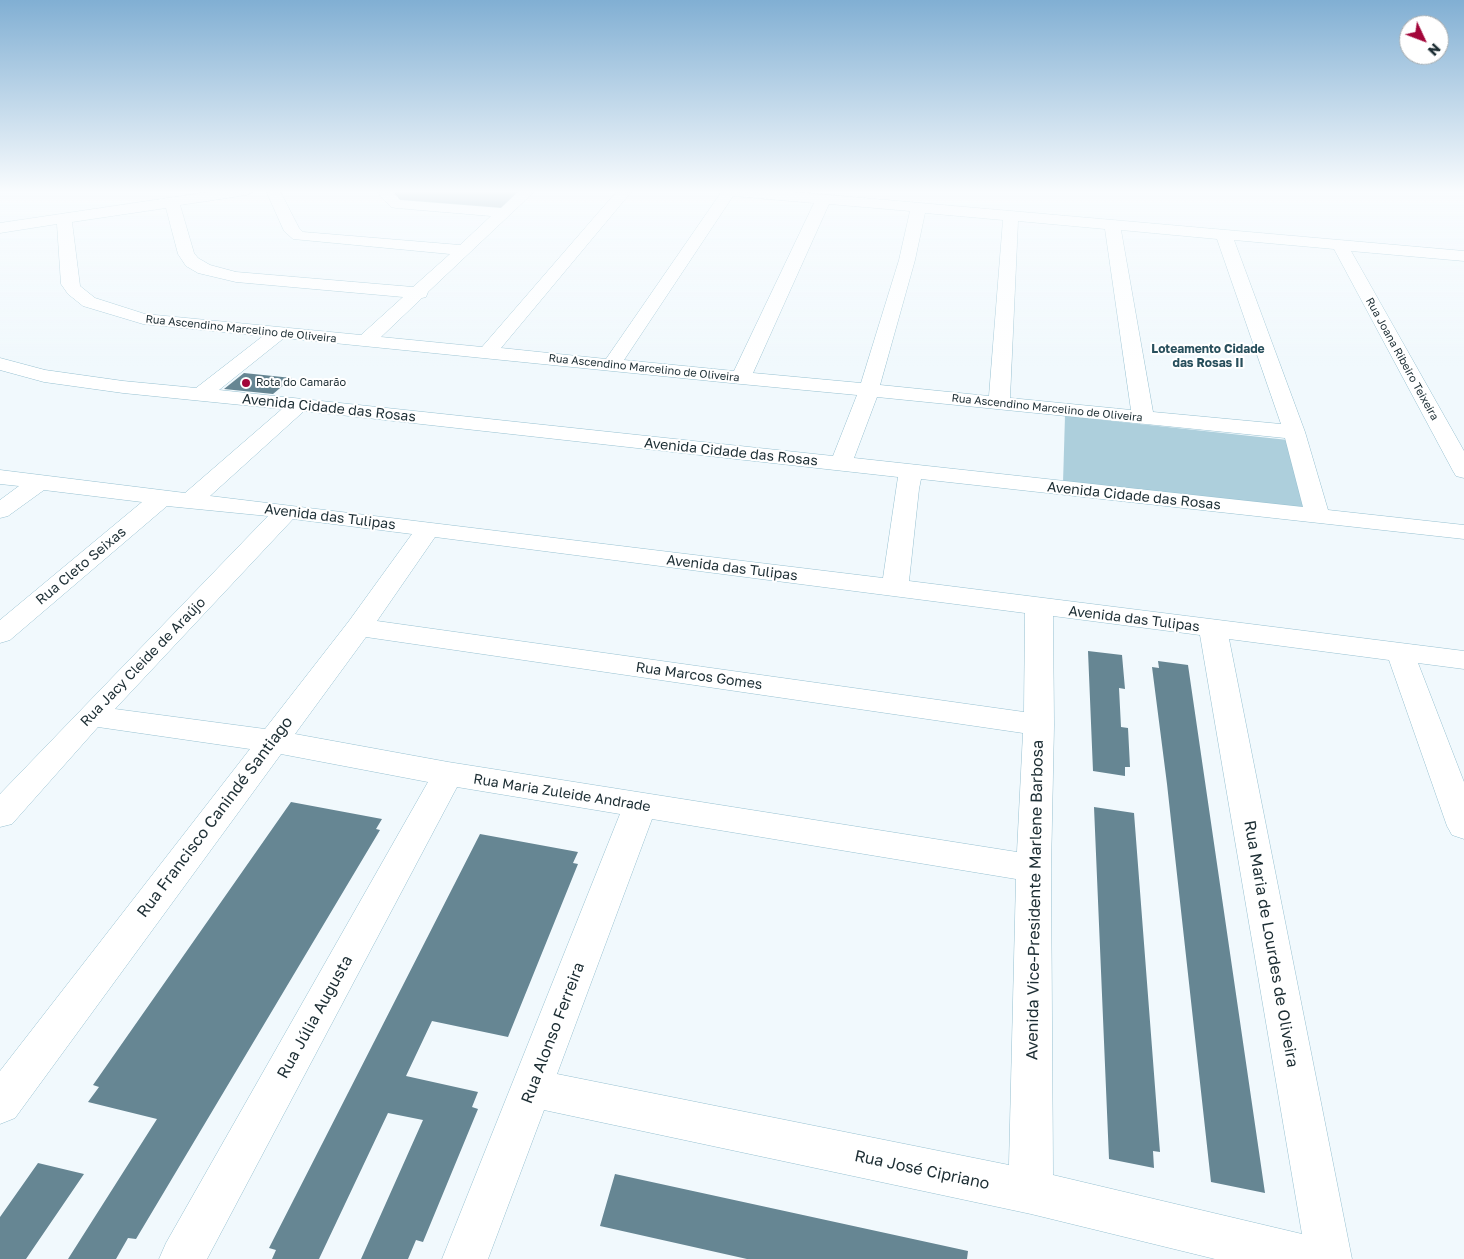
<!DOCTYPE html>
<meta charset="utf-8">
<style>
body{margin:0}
#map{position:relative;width:1464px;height:1259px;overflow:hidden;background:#f1f9fd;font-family:"Golos Text",sans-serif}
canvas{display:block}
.north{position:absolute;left:1399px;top:15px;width:50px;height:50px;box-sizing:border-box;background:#fff;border:1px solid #a5abae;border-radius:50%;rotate:133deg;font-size:14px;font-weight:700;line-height:20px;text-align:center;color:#1d2e34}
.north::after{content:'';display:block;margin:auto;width:18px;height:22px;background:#a3063a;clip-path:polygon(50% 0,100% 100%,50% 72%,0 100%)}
</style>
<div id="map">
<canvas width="1464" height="1259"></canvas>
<div class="north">N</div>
</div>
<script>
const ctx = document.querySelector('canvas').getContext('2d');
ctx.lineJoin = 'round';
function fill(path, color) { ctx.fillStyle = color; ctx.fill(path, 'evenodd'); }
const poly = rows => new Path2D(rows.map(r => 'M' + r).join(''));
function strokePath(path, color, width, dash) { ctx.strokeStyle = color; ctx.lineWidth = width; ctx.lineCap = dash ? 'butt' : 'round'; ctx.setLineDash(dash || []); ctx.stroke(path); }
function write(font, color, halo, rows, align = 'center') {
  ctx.font = font + ' "Golos Text",sans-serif'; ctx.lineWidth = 4; ctx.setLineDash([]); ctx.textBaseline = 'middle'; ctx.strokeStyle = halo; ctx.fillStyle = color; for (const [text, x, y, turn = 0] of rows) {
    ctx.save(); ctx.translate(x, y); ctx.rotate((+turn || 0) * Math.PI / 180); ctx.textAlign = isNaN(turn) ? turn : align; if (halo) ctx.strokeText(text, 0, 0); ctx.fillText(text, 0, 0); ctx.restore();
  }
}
fill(poly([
 [1065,416,1288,440,1305,510,1063,483]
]), '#adcfdc');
const water = poly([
 [394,191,523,191,500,211,402,203,394,191]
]);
fill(water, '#86a8b4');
strokePath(water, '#66838e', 1);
fill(poly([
 [244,373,292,378,273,394,224,389],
 [1088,651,1122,655,1125,689,1119,688,1121,727,1128,728,1130,767,1125,767,1125,776,1093,771],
 [1158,661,1188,665,1265,1193,1211,1182,1167,784,1152,667,1159,668],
 [291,802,382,819,376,829,380,830,136,1239,128,1238,116,1259,68,1259,157,1119,88,1102,99,1087,93,1085],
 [1094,807,1134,813,1160,1152,1153,1151,1154,1168,1109,1159],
 [480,834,578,852,573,863,578,864,508,1037,432,1021,406,1076,478,1092,472,1107,478,1109,423,1242,416,1240,408,1259,361,1259,423,1120,388,1113,319,1259,272,1259,276,1250,269,1248],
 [38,1163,84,1174,26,1259,0,1259,0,1217],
 [615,1174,968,1251,967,1259,747,1259,600,1226]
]), '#668693');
const street = poly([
 [215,191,254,191,247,195,180,205,194,253,198,258,210,265,236,272,413,287,450,254,293,239,284,231,266,191,280,191,299,228,303,232,460,245,491,216,396,208,391,207,376,191,392,191,400,200,501,208,519,191,535,191,428,292,426,297,422,298,381,337,482,347,617,191,632,191,501,348,606,359,722,191,784,191,1464,251,1464,261,1351,251,1464,451,1464,478,1456,476,1453,471,1334,249,1234,240,1305,432,1328,510,1464,525,1464,539,921,479,919,489,909,581,1464,651,1464,669,1418,663,1464,782,1464,839,1452,835,1447,826,1389,660,1229,639,1352,1259,1215,1259,1031,1214,544,1110,488,1259,442,1259,620,814,457,787,207,1259,159,1259,166,1243,428,782,281,754,15,1118,0,1124,0,1071,250,749,98,727,12,824,0,827,0,794,268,516,167,506,10,640,0,643,0,620,142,502,44,490,8,516,0,518,0,500,19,486,0,484,0,470,185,493,282,409,123,393,44,382,0,370,0,358,45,370,123,381,196,388,263,336,143,324,83,306,68,294,61,284,57,224,0,233,0,223,215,191],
 [733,196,814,203,734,371,624,360,733,196],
 [829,204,910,211,899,260,861,383,753,373,829,204],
 [166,208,178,254,186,266,198,273,236,282,403,297,361,335,145,314,95,298,80,286,72,222,166,208],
 [925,213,1003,220,989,396,880,385,915,260,925,213],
 [1018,221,1105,229,1131,410,1010,398,1018,221],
 [1121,230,1217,239,1281,424,1153,412,1121,230],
 [284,338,741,384,857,395,833,456,219,390,284,338],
 [877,397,1285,438,1303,507,854,458,877,397],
 [304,411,898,477,883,578,210,496,304,411],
 [293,519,412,534,349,621,265,729,115,709,293,519],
 [435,537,1025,613,1024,712,377,621,435,537],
 [1053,616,1200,635,1302,1234,1053,1175,1051,868,1054,725,1053,616],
 [366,637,1023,733,1017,852,448,762,295,734,366,637],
 [652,819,1016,879,1009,1165,557,1074,652,819]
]);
strokePath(street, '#97c1d1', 1);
fill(street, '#fff');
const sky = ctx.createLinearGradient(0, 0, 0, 368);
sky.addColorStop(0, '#81afd3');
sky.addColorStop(0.52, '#f9fcfe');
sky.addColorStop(1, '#f9fcfe00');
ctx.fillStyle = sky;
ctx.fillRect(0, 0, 1464, 368);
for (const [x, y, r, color] of [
 [246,383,5,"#a3063a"]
]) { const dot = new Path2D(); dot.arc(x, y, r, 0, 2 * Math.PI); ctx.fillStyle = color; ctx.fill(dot); strokePath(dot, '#fff', 2); }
write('11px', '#1d2e34', '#fff', [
 ["Rua Ascendino Marcelino de Oliveira",241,329,6],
 ["Rua Joana Ribeiro Teixeira",1402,359,61],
 ["Rua Ascendino Marcelino de Oliveira",644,368,6],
 ["Rua Ascendino Marcelino de Oliveira",1047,408,6]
]);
write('11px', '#1d2e34', '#fff', [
 ["Rota do Camarão",256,383]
], 'left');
write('bold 12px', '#284f5c', '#fff', [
 ["Loteamento Cidade",1208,349],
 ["das Rosas II",1208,363]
]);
write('14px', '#1d2e34', '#fff', [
 ["Avenida Cidade das Rosas",329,408,6],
 ["Avenida Cidade das Rosas",731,452,6],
 ["Avenida Cidade das Rosas",1134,496,6],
 ["Avenida das Tulipas",330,517,7],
 ["Rua Cleto Seixas",81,566,-40],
 ["Avenida das Tulipas",732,568,7],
 ["Avenida das Tulipas",1134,619,7],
 ["Rua Jacy Cleide de Araújo",143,662,-46],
 ["Rua Marcos Gomes",699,676,8],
 ["Rua Maria Zuleide Andrade",562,793,9]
]);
write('16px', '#1d2e34', '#fff', [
 ["Rua Francisco Canindé Santiago",215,817,-53],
 ["Avenida Vice-Presidente Marlene Barbosa",1035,900,-89],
 ["Rua Maria de Lourdes de Oliveira",1271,944,80],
 ["Rua Júlia Augusta",315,1017,-61],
 ["Rua Alonso Ferreira",553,1033,-69],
 ["Rua José Cipriano",922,1170,12]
]);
</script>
